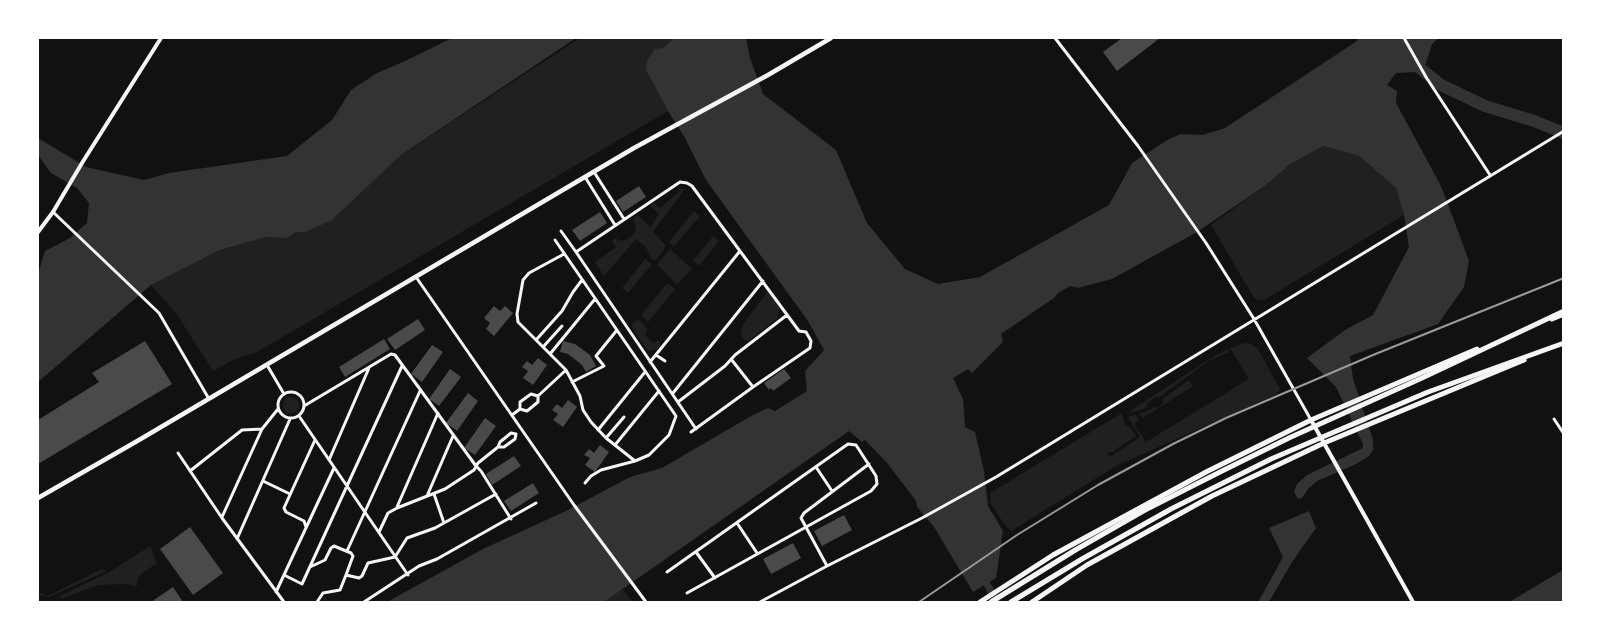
<!DOCTYPE html>
<style>
body{margin:0}
#map{position:relative;width:1601px;height:640px;overflow:hidden;background:#111;font-family:Poppins,sans-serif}
canvas{display:block}
.frame{position:absolute;inset:0;border:39px solid #fff;pointer-events:none}
</style>
<div id="map">
<canvas width="1601" height="640"></canvas>
<div class="frame"></div>
</div>
<script>
const ctx = document.querySelector('canvas').getContext('2d');
ctx.lineJoin = 'round';
function fill(path, color) { ctx.fillStyle = color; ctx.fill(path, 'evenodd'); }
const poly = rows => new Path2D(rows.map(r => 'M' + r).join(''));
function strokePath(path, color, width, dash) { ctx.strokeStyle = color; ctx.lineWidth = width; ctx.lineCap = dash ? 'butt' : 'round'; ctx.setLineDash(dash || []); ctx.stroke(path); }
fill(poly([
 [580,38,674,38,663,48,646,70,668,111,257,352,235,359,213,371,176,313,151,285,220,250,266,237,288,238,295,232,306,232,332,220,401,155],
 [1323,146,1359,156,1396,188,1404,215,1264,300,1258,300,1254,298,1211,225,1266,185,1289,165],
 [677,188,685,189,653,232,666,246,656,260,652,260,646,247,636,239,604,276,595,262,616,247,612,241,615,238,621,241,628,239,633,235,636,229,633,218,638,215,650,227,659,214,650,206,654,203,660,208,680,191],
 [694,211,700,216,674,246,669,242],
 [713,236,719,241,699,266,693,261],
 [670,249,692,269,677,285,657,264],
 [645,259,652,264,628,293,622,288],
 [667,283,675,289,648,322,641,315],
 [768,291,779,308,778,318,748,341,742,338,741,330,744,323],
 [639,320,647,328,645,334,653,344,658,340,661,343,658,349,648,351,631,326,635,321],
 [1245,343,1251,344,1258,349,1280,389,1277,394,1116,466,1011,531,1004,524,991,504,990,493,1122,413,1124,423,1126,426,1130,427,1136,436,1112,452,1107,452,1110,457,1140,437,1128,417,1136,415,1139,420,1134,424,1146,442,1249,379,1230,348],
 [1228,349,1229,352,1208,361,1158,398,1157,396,1147,403,1148,405,1144,409,1127,413,1208,360],
 [1189,380,1193,386,1143,418,1139,413,1146,412,1156,406,1157,408,1164,402,1162,399],
 '283 405a8 8 0 1 1 16 0a8 8 0 1 1-16 0Z',
 [150,546,157,563,141,574,138,578,137,586,126,584,98,585,61,599,60,596,111,571],
 [102,569,107,571,49,597,38,595,40,593,48,596],
 [622,588,633,602,604,602]
]), '#202020');
fill(poly([
 [452,38,576,38,401,155,332,220,306,232,295,232,288,238,266,237,220,250,151,285,38,382,38,274,45,251,70,238,87,223,89,203,77,188,51,173,38,155,38,138,86,167,144,180,169,173,287,156,332,120,351,90,377,73,405,61],
 [674,38,746,38,750,58,763,94,836,150,867,223,905,269,938,284,980,277,1109,205,1132,163,1169,139,1181,134,1203,135,1225,128,1357,41,1357,38,1439,38,1432,44,1426,63,1417,72,1396,73,1387,85,1397,91,1396,103,1440,184,1446,199,1469,261,1464,287,1438,324,1350,356,1353,379,1373,440,1373,450,1369,456,1356,464,1317,481,1308,489,1302,498,1298,499,1294,492,1297,484,1307,475,1363,448,1363,444,1336,387,1307,358,1345,330,1373,315,1409,247,1404,215,1396,188,1359,156,1323,146,1289,165,1266,185,1197,232,1112,279,1078,288,1070,286,1058,293,1054,298,1001,334,1003,342,972,373,968,369,953,378,963,399,965,427,975,432,984,471,988,506,1003,531,996,578,973,592,934,527,917,507,916,501,888,464,865,440,862,442,849,431,604,602,387,602,483,549,568,510,630,477,662,468,751,416,768,408,775,411,807,391,805,371,824,350,808,321,706,180,685,138,668,111,646,70,647,61,655,49,663,48],
 [1309,511,1316,528,1292,562,1269,602,1258,602,1283,557,1269,528],
 [1563,570,1563,602,1509,602]
]), '#333');
strokePath(poly([
 [984,579,997,602]
]), '#333', 7);
strokePath(poly([
 [1411,61,1441,85,1485,106,1534,121,1564,133]
]), '#333', 12);
fill(poly([
 [1122,38,1160,38,1117,71,1103,52],
 [639,186,646,197,623,212,616,201],
 [600,212,607,223,580,241,572,230],
 [494,306,500,311,505,306,513,313,494,336,486,329,490,323,484,318],
 [418,319,425,330,395,350,387,339],
 [384,339,390,349,345,377,339,367],
 [145,341,172,384,38,464,38,420,99,382,92,373],
 [563,341,575,344,590,355,596,366,586,372,582,365,568,354,560,352],
 [432,345,443,352,422,382,411,374],
 [538,358,547,365,533,385,523,378,528,371,522,367,527,361,532,365],
 [450,369,461,377,439,406,429,399],
 [784,369,791,378,773,391,771,388,769,390,764,383],
 [468,393,478,401,457,431,446,423],
 [568,400,577,407,563,427,553,420,558,414,552,410,557,404,562,408],
 [485,418,496,426,475,455,464,448],
 [600,445,609,452,595,472,585,465,590,458,584,455,589,449,594,453],
 [514,456,521,466,492,485,486,474],
 [533,483,539,493,511,511,504,501],
 [844,515,852,530,822,546,814,531],
 [190,527,223,573,193,595,160,549],
 [793,543,801,558,771,574,763,559],
 [173,587,183,602,151,602]
]), '#4a4a4a');
strokePath(poly([
 [1055,38,1138,146,1206,243,1254,319,1311,420],
 [1404,38,1426,77,1490,175],
 [594,172,624,219],
 [585,177,615,225],
 [53,212,159,313,209,399],
 [561,231,576,252,696,429],
 [555,240,676,416,669,435,649,455,635,461,601,470,591,476,585,483],
 [576,252,680,182,687,183,692,186,799,331,806,332,811,341,810,348,753,387,691,432],
 [564,254,529,273,523,280,517,314,518,322,566,370,580,396,583,410,591,422,606,438,635,461],
 [416,277,574,505,646,602],
 [536,340,562,311,573,292,582,280],
 [543,347,562,326],
 [550,354,595,299],
 [656,355,665,361],
 [731,359,753,387],
 [650,362,740,251],
 [267,365,284,394],
 [572,382,604,366,596,356,617,330],
 '278 405a13 13 0 1 1 26 0a13 13 0 1 1-26 0Z',
 [673,393,763,281],
 [531,394,538,396,538,402,527,411,520,409,520,402,531,394],
 [538,396,566,370],
 [678,402,725,366,735,355,787,315],
 [304,406,391,354,395,355,476,466,481,471,511,519],
 [512,415,520,409],
 [299,416,408,575],
 [1554,419,1564,434],
 [598,430,645,372],
 [511,433,516,434,515,439,504,447,498,447,500,442,511,433],
 [606,438,624,417],
 [615,445,659,391],
 [178,453,222,518,284,602],
 [329,460,369,368],
 [816,467,832,491],
 [190,471,242,430,262,429],
 [263,481,290,494],
 [434,494,444,523],
 [427,496,453,436],
 [397,507,438,413],
 [222,517,262,429,278,409],
 [737,523,757,553],
 [306,527,304,521,286,512,284,508,315,440],
 [379,532,388,513,397,508,445,489,474,470,478,463,498,447],
 [237,539,290,419],
 [347,551,420,391],
 [696,552,715,578],
 [827,566,801,518,804,513,869,464],
 [310,567,325,560,331,548,334,546,351,553,353,556,346,575],
 [667,572,848,444,856,445,876,476,877,484,871,491,687,593],
 [284,575,302,584,402,366],
 [276,592,334,468],
 [317,602,323,593,340,590,346,575,359,578,362,576,368,563,395,557,407,538,435,528,496,494],
 [364,602,419,566,437,559,536,503],
 [760,602,827,566,922,518,996,477,1564,131]
]), '#f5f5f5', 3);
strokePath(poly([
 [38,232,53,212,82,163,161,38],
 [1311,420,1413,602]
]), '#f5f5f5', 4);
strokePath(poly([
 [38,498,139,440,634,148,768,75,831,38]
]), '#f5f5f5', 4.5);
strokePath(poly([
 [1552,319,1564,314],
 [980,602,1053,555,1208,471,1311,420,1477,349],
 [1032,602,1087,565,1212,496,1324,443,1524,360]
]), '#f5f5f5', 5);
strokePath(poly([
 [991,602,1077,549,1145,510,1224,470,1291,437,1422,378,1564,311],
 [1011,602,1082,559,1171,509,1271,459,1428,392,1564,343]
]), '#f5f5f5', 5);
strokePath(poly([
 [919,602,1017,535,1098,485,1173,444,1226,418,1373,355,1564,278]
]), '#9a9a9a', 2);
</script>
